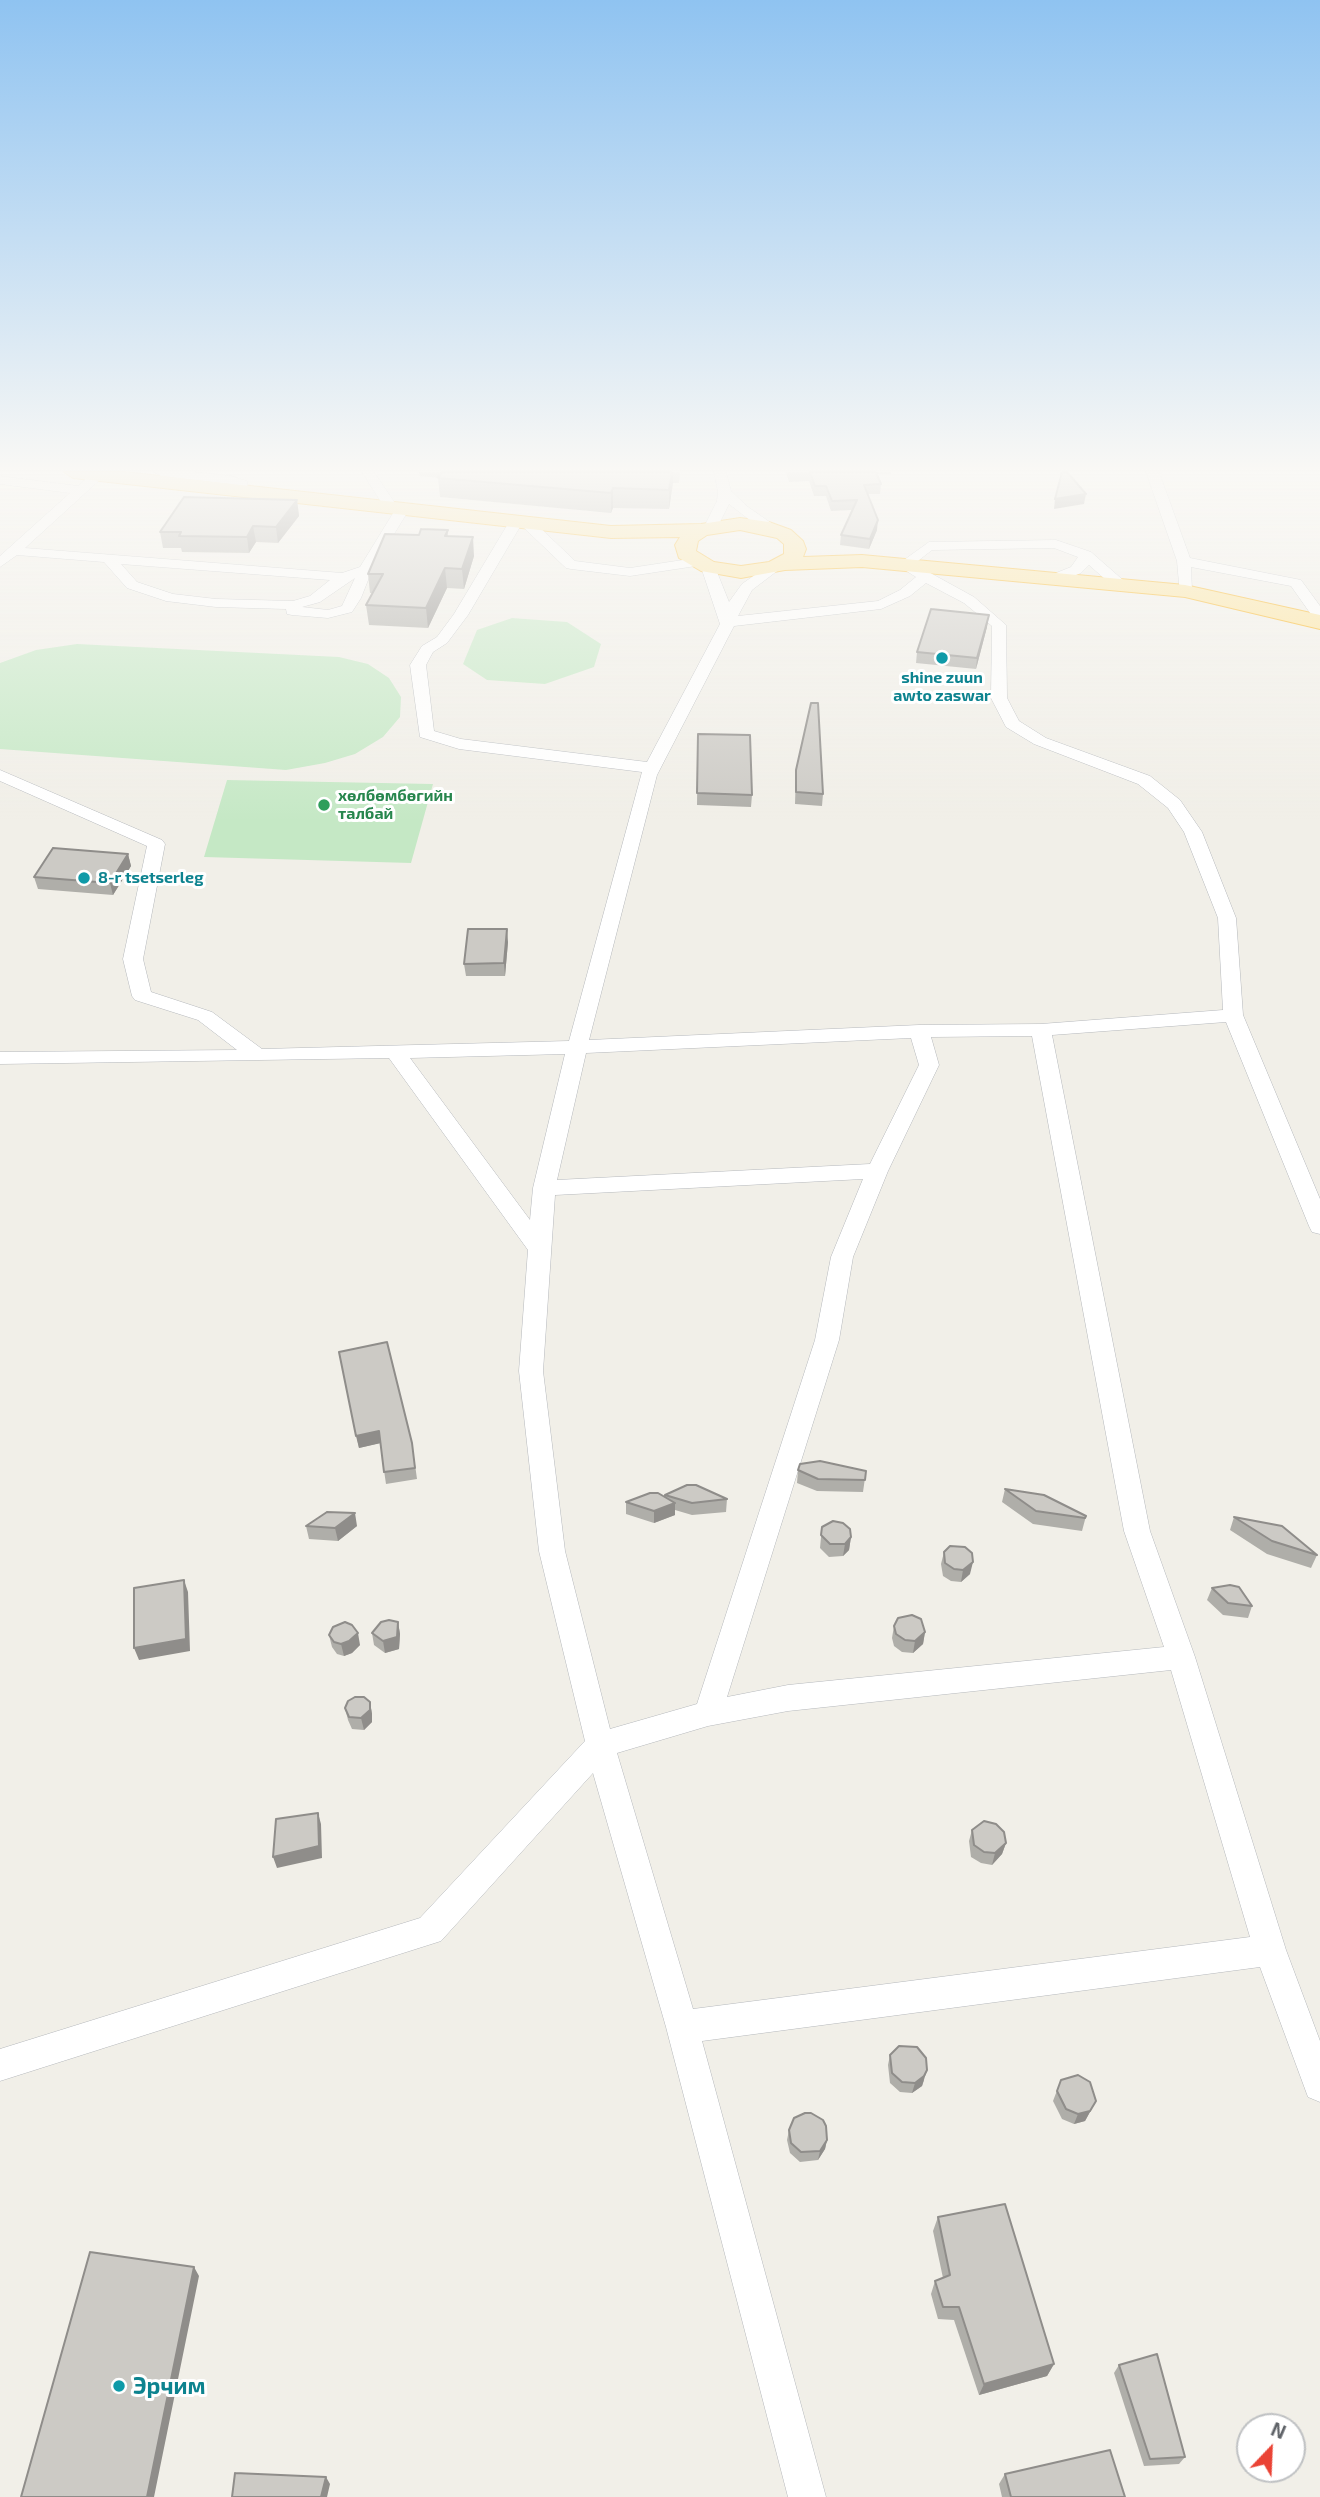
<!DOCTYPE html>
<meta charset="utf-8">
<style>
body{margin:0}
#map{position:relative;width:1320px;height:2497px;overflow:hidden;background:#f1efe8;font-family:"Exo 2",sans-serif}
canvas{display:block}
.north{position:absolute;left:1236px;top:2413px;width:70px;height:70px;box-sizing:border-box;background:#fff;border:2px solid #bfc1c3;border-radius:50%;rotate:23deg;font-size:19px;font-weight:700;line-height:28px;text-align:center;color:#5f6368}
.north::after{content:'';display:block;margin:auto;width:24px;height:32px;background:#ea4335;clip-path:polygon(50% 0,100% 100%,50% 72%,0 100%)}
</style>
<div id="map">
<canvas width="1320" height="2497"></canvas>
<div class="north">N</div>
</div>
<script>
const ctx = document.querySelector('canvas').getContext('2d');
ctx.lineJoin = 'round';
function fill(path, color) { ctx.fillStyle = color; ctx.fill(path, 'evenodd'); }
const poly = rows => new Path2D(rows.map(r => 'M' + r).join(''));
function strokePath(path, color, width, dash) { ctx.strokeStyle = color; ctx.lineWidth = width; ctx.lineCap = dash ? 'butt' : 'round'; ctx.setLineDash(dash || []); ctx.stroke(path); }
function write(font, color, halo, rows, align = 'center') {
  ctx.font = font + ' "Exo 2",sans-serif'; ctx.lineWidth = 6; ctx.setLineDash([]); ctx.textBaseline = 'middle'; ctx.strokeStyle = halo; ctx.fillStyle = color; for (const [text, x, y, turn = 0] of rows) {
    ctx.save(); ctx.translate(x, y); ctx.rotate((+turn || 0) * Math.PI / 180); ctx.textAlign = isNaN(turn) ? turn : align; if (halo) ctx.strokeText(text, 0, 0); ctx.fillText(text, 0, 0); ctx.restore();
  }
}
fill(poly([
 [512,618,567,622,601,644,594,667,545,684,487,680,463,664,477,630],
 [77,644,339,657,368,664,389,678,401,697,400,717,383,737,355,754,325,763,286,770,0,749,0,663,36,650],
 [227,780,433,784,411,863,204,857]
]), '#c5e8c5');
const minor = poly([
 [93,472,103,472,105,475,25,548,342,573,360,567,395,510,386,510,362,472,374,472,397,506,403,504,410,508,372,570,361,598,352,612,328,618,292,615,287,614,286,609,216,607,166,601,127,588,104,562,17,555,0,567,0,556,70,493,0,484,0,476,78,486,93,472],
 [121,564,330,580,310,596,293,601,216,599,173,594,137,582,121,564],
 [355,578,342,606,328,610,302,607,320,602,355,578],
 [154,472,195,472,231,476,247,481,248,491,241,495,234,491,235,486,229,484,161,476,154,472],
 [714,472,726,472,731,491,748,507,774,525,774,531,764,531,729,504,716,530,706,530,704,527,717,501,718,492,714,472],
 [1146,472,1159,472,1190,558,1301,580,1320,606,1320,621,1315,620,1291,586,1191,567,1192,591,1185,595,1180,594,1177,561,1146,472],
 [516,518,532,520,575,561,630,568,696,558,703,562,696,566,630,576,571,569,566,568,521,525,468,615,447,643,433,652,426,665,434,731,461,739,647,762,720,624,701,567,703,564,708,563,715,567,729,602,742,584,769,565,774,564,781,568,752,590,738,616,878,601,900,590,916,577,897,565,929,542,1056,540,1091,552,1124,581,1126,584,1124,587,1114,587,1089,565,1081,573,1061,581,1051,581,1049,578,1051,575,1071,567,1078,557,1054,548,932,550,914,564,974,597,1006,625,1007,698,1019,721,1046,738,1150,776,1180,800,1202,832,1236,918,1243,1015,1320,1199,1320,1234,1312,1232,1309,1226,1226,1022,1052,1035,1150,1531,1195,1657,1286,1950,1320,2041,1320,2102,1308,2097,1260,1967,702,2041,826,2497,788,2497,666,2027,593,1773,441,1941,0,2081,0,2049,420,1918,585,1741,539,1551,519,1371,528,1250,389,1058,0,1064,0,1052,237,1050,198,1020,135,1000,132,996,123,959,147,846,0,781,0,770,162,840,165,844,143,959,151,992,212,1012,262,1049,569,1041,642,772,459,749,420,737,410,665,422,646,437,637,454,614,509,522,516,518],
 [926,583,964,603,992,626,991,698,1006,727,1034,744,1138,784,1168,808,1184,832,1218,918,1223,1010,1041,1024,919,1025,589,1040,657,775,734,626,881,609,910,596,926,583],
 [1032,1036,1124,1531,1164,1647,788,1685,727,1697,839,1340,853,1257,888,1171,939,1065,931,1037,1032,1036],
 [911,1038,919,1065,870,1164,557,1180,586,1053,911,1038],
 [565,1054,533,1188,530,1220,410,1058,565,1054],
 [863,1179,831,1257,815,1340,697,1704,610,1729,565,1551,543,1371,555,1195,863,1179],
 [1171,1670,1250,1937,693,2009,617,1753,708,1726,788,1711,1171,1670]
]);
const highway = poly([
 [64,472,124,472,611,526,701,524,740,518,769,522,791,530,803,541,806,549,803,557,862,555,1185,585,1320,615,1320,629,1185,597,862,567,785,570,741,578,701,571,679,558,675,545,680,537,611,538,73,478,64,472],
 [740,530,777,538,784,544,784,554,769,562,741,566,714,562,696,551,698,541,707,535,740,530]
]);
strokePath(minor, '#b5b8bc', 1);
strokePath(highway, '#f9ab00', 2);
fill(minor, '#fff');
fill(highway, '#fde293');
fill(poly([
 [419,472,680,472,679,483,673,483,669,509,613,508,611,513,440,497,438,478,420,476],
 [786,472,891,472,891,474,877,474,881,484,880,494,868,494,877,530,869,549,840,545,841,535,852,510,831,511,826,496,814,496,809,481,789,482],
 [297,500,299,516,278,543,256,542,249,553,182,552,181,548,163,548,160,532],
 [448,530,448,536,474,556,464,589,447,588,428,628,369,625,366,605,372,593,370,593,368,574,419,535],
 [987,627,976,669,916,663,917,652],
 [698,734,752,795,751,807,697,805],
 [796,770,823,794,822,806,795,804],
 [128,854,131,866,113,895,38,889,34,877],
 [508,942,505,976,466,976,464,964],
 [339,1352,412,1443,417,1479,386,1484,380,1443,359,1448],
 [798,1470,866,1471,863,1492,817,1491,797,1483],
 [1005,1489,1086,1516,1082,1531,1033,1524,1002,1502],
 [665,1495,727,1499,726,1512,692,1515,675,1510,675,1515,654,1523,626,1514,626,1502,665,1497],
 [1234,1517,1317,1555,1311,1568,1267,1554,1230,1530],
 [306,1526,357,1526,338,1541,309,1539],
 [822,1527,851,1537,849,1550,843,1556,829,1557,820,1548],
 [944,1552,970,1574,961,1582,951,1581,943,1576,941,1564],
 [1212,1588,1252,1606,1248,1618,1223,1615,1207,1600],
 [398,1622,400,1634,399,1649,385,1653,374,1645,372,1633],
 [894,1626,925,1632,923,1644,913,1653,902,1652,894,1646,892,1638],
 [329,1635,360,1645,352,1653,344,1656,337,1654,332,1647],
 [370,1702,372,1714,372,1722,364,1730,352,1729,348,1720,345,1708],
 [972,1830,1006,1843,1002,1854,992,1865,981,1863,971,1857,969,1841],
 [890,2055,924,2080,922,2086,912,2093,900,2092,890,2083,888,2065],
 [1061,2080,1096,2101,1085,2121,1074,2124,1062,2119,1053,2101],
 [789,2130,827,2140,825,2149,818,2160,800,2162,790,2153,787,2140],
 [938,2217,1054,2364,1047,2376,979,2395,954,2320,938,2319,931,2294,935,2281,943,2278,933,2231],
 [1119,2365,1185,2457,1179,2464,1144,2466,1114,2373],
 [1005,2474,1125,2497,1002,2497,999,2484]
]), '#afaea9');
fill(poly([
 [672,472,673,472,673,483,669,509,669,490],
 [613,488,613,508,611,513,611,493],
 [1086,494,1084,504,1054,509,1055,499],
 [297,500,299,516,278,543,276,527],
 [878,520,877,530,869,549,870,539],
 [253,526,256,542,249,553,247,537],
 [473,537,474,556,464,589,462,569],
 [445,568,447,588,428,628,426,608],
 [989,615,987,627,976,669,977,658],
 [128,854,131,866,113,895,110,883],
 [507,929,508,942,505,976,504,963],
 [379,1431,381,1443,359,1448,356,1436],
 [675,1503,675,1515,654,1523,654,1511],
 [355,1513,357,1526,338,1541,335,1528],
 [851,1537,849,1550,843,1556,845,1544],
 [973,1562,970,1574,961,1582,963,1570],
 [184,1580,188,1592,190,1651,139,1660,134,1648],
 [398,1622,400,1634,399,1649,385,1653,383,1641],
 [925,1632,923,1644,913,1653,915,1641],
 [358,1633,360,1645,352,1653,344,1656,341,1644],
 [370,1702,372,1714,372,1722,364,1730,361,1718],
 [318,1813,321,1824,322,1858,277,1868,273,1857],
 [1006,1843,1002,1854,992,1865,995,1853],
 [927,2070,922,2086,912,2093,915,2083],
 [1096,2101,1085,2121,1074,2124,1078,2114],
 [827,2140,825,2149,818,2160,820,2151],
 [194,2267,199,2276,154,2497,147,2497],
 [1054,2364,1047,2376,979,2395,984,2384],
 [326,2477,330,2484,327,2497,321,2497]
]), '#8f8d8a');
const building = poly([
 [442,472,672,472,669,490,613,488,611,493,438,478,442,472],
 [810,472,876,472,881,484,864,485,878,520,870,539,841,535,857,500,832,501,826,486,815,486,810,472],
 [1062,472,1067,472,1086,494,1055,499,1062,472],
 [184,497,297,500,276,527,253,526,247,537,179,536,181,532,160,532,184,497],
 [421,529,448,530,445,536,473,537,462,569,445,568,426,608,366,605,383,574,368,574,385,534,419,535,421,529],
 [931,609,989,615,977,658,917,652,931,609],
 [811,703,818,703,823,794,796,792,796,770,811,703],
 [698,734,750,735,752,795,697,793,698,734],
 [53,848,128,854,110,883,34,877,53,848],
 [468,929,507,929,504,963,464,964,468,929],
 [387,1342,412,1443,415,1468,384,1472,379,1431,356,1436,339,1352,387,1342],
 [820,1461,866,1471,865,1480,818,1479,798,1470,800,1464,820,1461],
 [687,1485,696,1485,727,1499,692,1503,665,1495,687,1485],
 [1005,1489,1044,1495,1086,1516,1085,1518,1036,1511,1005,1489],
 [650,1493,658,1493,675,1503,654,1511,626,1502,650,1493],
 [327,1512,355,1513,335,1528,306,1526,327,1512],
 [1234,1517,1282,1526,1317,1555,1272,1541,1234,1517],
 [833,1521,843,1523,850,1529,851,1537,845,1544,830,1544,821,1535,822,1527,833,1521],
 [950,1546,965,1547,972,1553,973,1562,963,1570,954,1569,945,1563,944,1552,950,1546],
 [184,1580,186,1639,134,1648,134,1588,184,1580],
 [1230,1585,1239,1587,1252,1606,1228,1603,1212,1588,1230,1585],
 [912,1615,921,1619,925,1632,915,1641,905,1640,896,1634,894,1626,898,1618,912,1615],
 [389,1620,398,1622,397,1637,383,1641,372,1633,381,1622,389,1620],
 [345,1622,352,1625,358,1633,349,1641,341,1644,334,1642,329,1635,333,1627,345,1622],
 [355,1697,364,1697,370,1702,370,1710,361,1718,349,1717,345,1708,348,1701,355,1697],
 [318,1813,319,1846,273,1857,276,1819,318,1813],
 [984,1821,996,1824,1004,1832,1006,1843,995,1853,984,1852,974,1845,972,1830,984,1821],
 [899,2046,917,2047,926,2058,927,2070,924,2076,915,2083,902,2082,892,2073,890,2055,899,2046],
 [1078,2075,1090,2082,1096,2101,1090,2111,1078,2114,1066,2109,1057,2091,1061,2080,1078,2075],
 [805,2113,811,2113,823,2120,826,2126,827,2140,820,2151,801,2152,791,2143,789,2130,794,2118,805,2113],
 [1005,2204,1054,2364,984,2384,959,2307,943,2307,935,2281,950,2275,938,2217,1005,2204],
 [90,2252,194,2267,147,2497,21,2497,90,2252],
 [1157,2354,1185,2457,1150,2459,1119,2365,1157,2354],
 [1110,2450,1125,2497,1011,2497,1005,2474,1110,2450],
 [235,2473,326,2477,321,2497,232,2497,235,2473]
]);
fill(building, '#cccac5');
strokePath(building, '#8f8d8a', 2);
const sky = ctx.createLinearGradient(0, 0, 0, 822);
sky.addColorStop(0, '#8fc3f1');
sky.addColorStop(0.57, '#f9f8f5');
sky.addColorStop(1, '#f9f8f500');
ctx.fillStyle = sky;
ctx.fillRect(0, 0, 1320, 822);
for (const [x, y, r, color] of [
 [942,658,7,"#0f9aa8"],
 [324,805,7,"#2e9e5b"],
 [84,878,7,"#0f9aa8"],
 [119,2386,7,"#0f9aa8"]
]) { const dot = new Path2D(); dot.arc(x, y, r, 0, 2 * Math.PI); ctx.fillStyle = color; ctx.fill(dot); strokePath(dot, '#fff', 2.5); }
write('bold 16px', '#0d838f', '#fff', [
 ["shine zuun",942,678],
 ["awto zaswar",942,696],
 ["8-r tsetserleg",98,878,"left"]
]);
write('bold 16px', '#27864d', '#fff', [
 ["хөлбөмбөгийн",338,796],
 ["талбай",338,814]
], 'left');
write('bold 23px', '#0d838f', '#fff', [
 ["Эрчим",133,2386]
], 'left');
</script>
